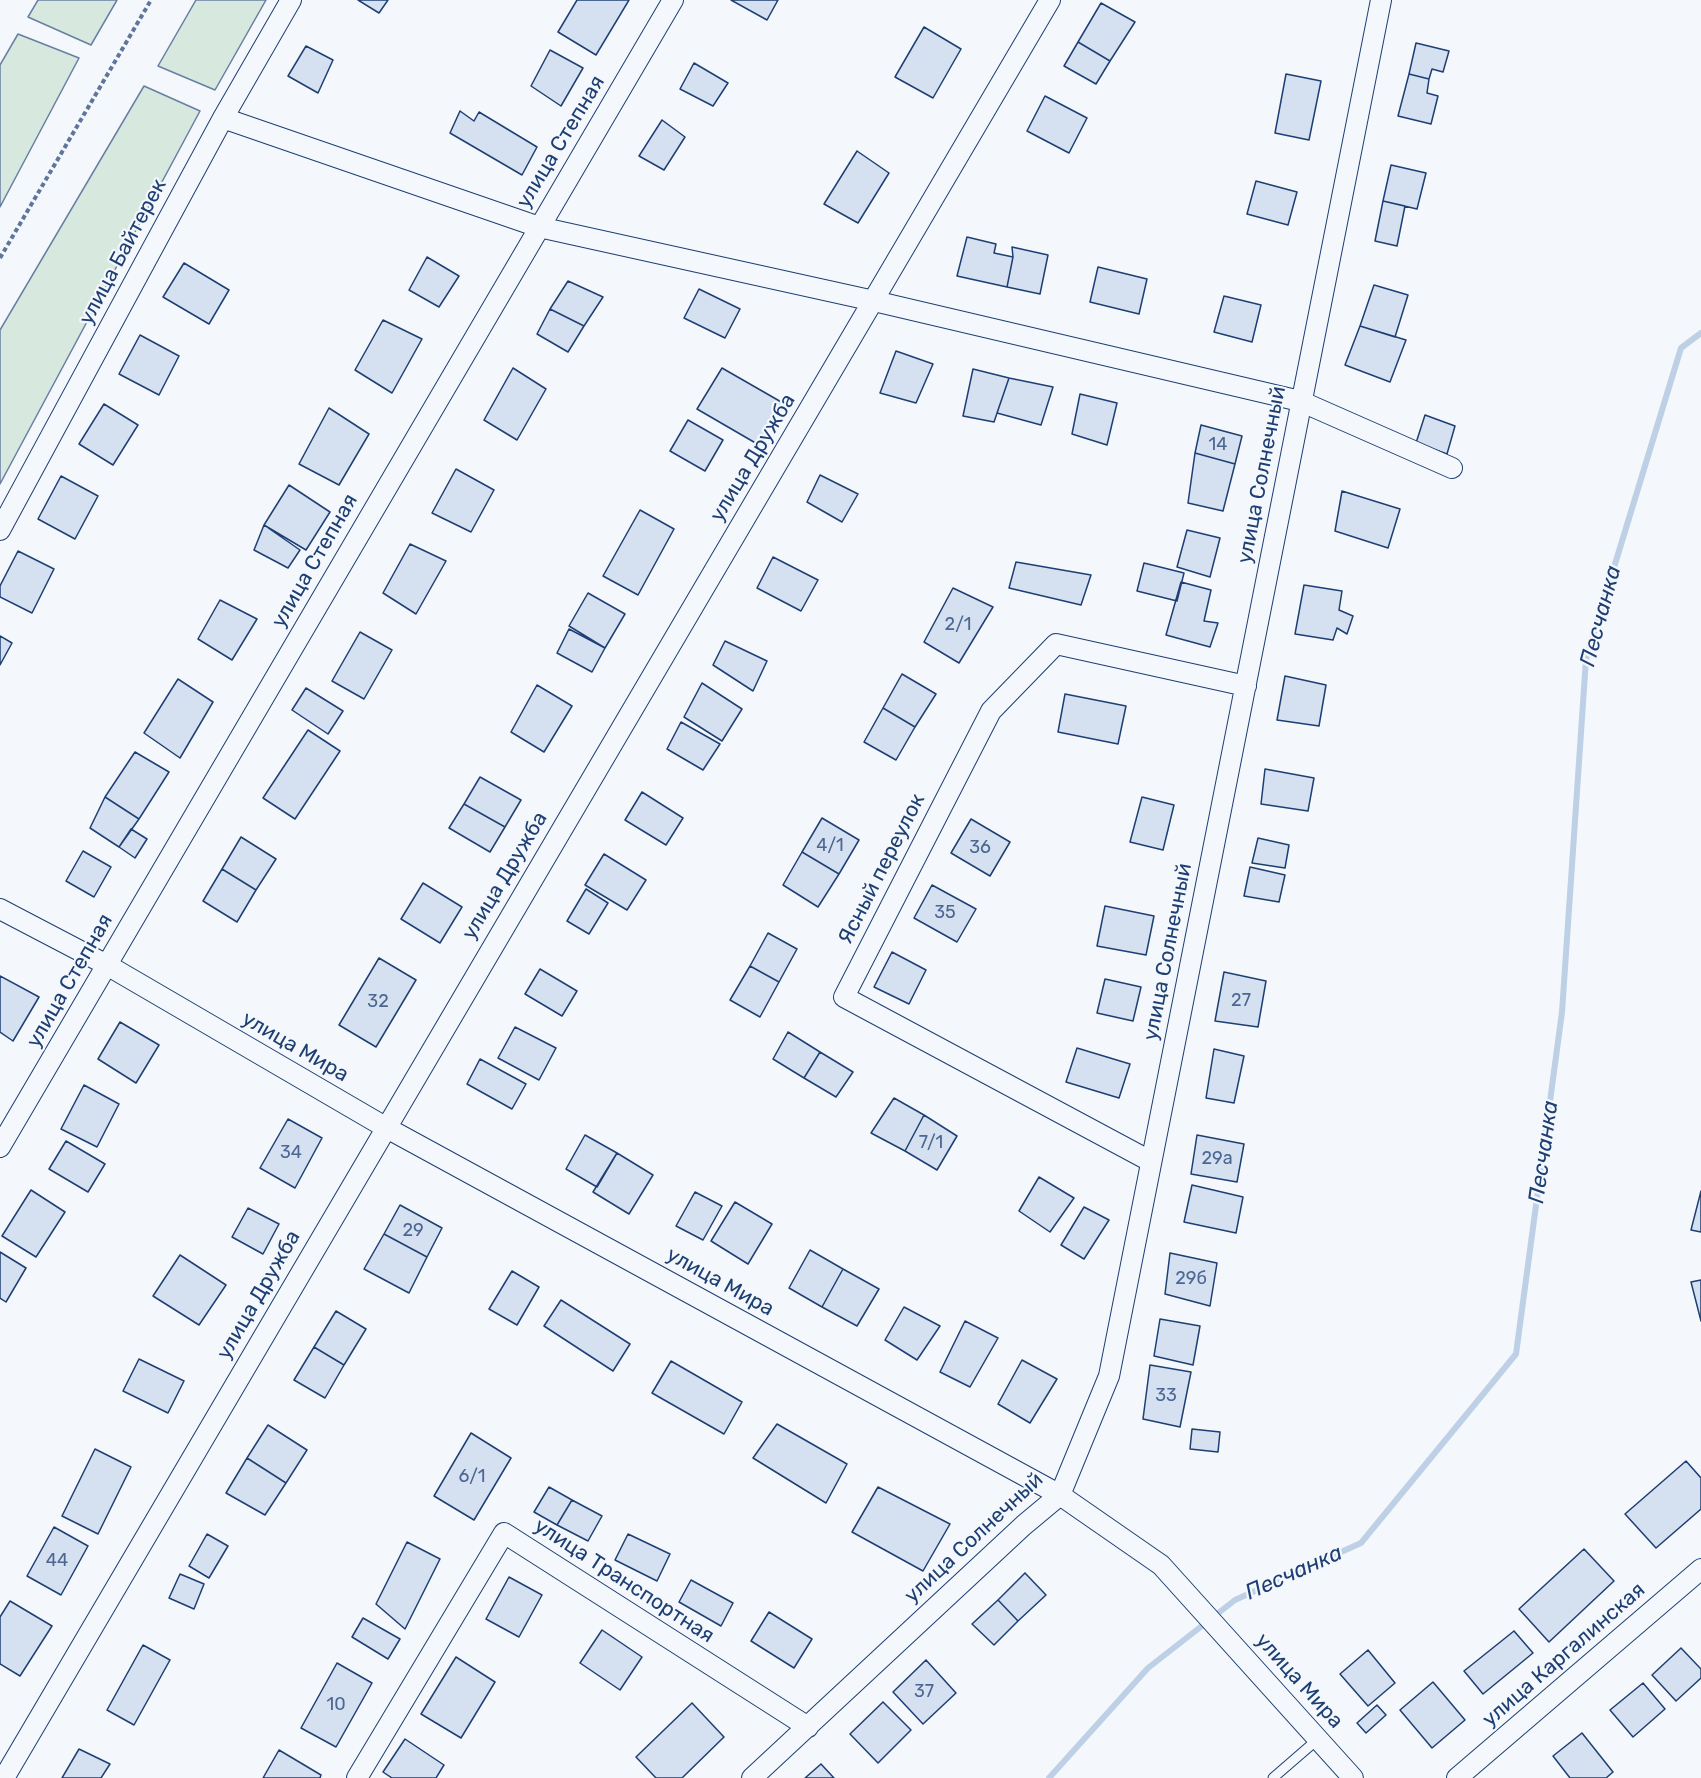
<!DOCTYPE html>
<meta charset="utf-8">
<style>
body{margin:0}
canvas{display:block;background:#f4f7fb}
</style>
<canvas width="1701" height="1778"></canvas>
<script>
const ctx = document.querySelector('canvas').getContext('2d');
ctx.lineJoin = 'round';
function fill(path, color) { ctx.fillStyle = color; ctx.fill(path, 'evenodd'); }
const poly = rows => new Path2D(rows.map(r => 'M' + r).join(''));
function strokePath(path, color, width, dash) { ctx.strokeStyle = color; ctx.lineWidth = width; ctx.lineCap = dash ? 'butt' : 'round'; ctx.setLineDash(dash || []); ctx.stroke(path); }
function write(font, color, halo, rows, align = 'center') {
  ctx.font = font + ' Rubik,sans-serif'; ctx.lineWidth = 4.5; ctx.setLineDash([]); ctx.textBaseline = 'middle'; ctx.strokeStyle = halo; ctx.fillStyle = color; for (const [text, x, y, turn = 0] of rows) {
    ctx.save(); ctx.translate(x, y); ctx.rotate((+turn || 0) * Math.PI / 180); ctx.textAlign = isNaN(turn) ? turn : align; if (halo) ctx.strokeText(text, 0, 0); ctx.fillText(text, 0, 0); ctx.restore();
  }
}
const green = poly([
 [38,0,117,0,91,45,28,17,38,0],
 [196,0,266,0,215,90,158,66,196,0],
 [18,34,79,58,0,207,0,65,18,34],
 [144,86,200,111,0,484,0,330,144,86]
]);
fill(green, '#d7e8df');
strokePath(green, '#687fa3', 1.5);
strokePath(poly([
 [1049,1778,1148,1668,1235,1600,1361,1543,1516,1354,1562,1012,1586,659,1681,348,1701,333]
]), '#bed0e5', 6);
const building = poly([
 [358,0,388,0,379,13,358,0],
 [577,0,629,0,596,55,558,32,577,0],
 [731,0,778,0,767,20,731,0],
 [1101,3,1135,22,1110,61,1078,42,1101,3],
 [924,27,961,49,933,98,895,77,924,27],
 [1078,42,1110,61,1096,84,1064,66,1078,42],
 [1416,43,1449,51,1443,72,1432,69,1429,79,1409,74,1416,43],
 [306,46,333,60,318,93,288,76,306,46],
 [550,50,583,68,561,106,531,86,550,50],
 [694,63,728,83,713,106,680,89,694,63],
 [1286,74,1321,81,1309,140,1275,133,1286,74],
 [1409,74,1429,79,1427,93,1438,96,1431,124,1398,116,1409,74],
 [1045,96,1087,118,1069,153,1027,131,1045,96],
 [460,111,474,121,479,112,537,147,522,175,450,133,460,111],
 [662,120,685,137,664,170,639,156,662,120],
 [857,151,889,173,858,223,824,204,857,151],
 [1391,165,1426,173,1417,209,1383,201,1391,165],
 [1256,181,1297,192,1288,225,1247,214,1256,181],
 [1383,201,1405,206,1397,246,1375,241,1383,201],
 [967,237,996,244,994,253,1013,257,1007,287,957,276,967,237],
 [1012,247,1048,255,1040,294,1007,287,1013,257,1012,247],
 [427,257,459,276,439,307,409,290,427,257],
 [184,263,229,290,209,324,163,297,184,263],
 [1098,267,1147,279,1139,314,1090,302,1098,267],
 [568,281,603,297,584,326,550,309,568,281],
 [1374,285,1408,295,1395,337,1360,326,1374,285],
 [699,289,740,309,725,338,684,318,699,289],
 [1224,296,1261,305,1252,342,1214,332,1224,296],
 [550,309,584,326,568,352,537,334,550,309],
 [383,320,422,339,392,393,355,370,383,320],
 [1360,326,1406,340,1390,382,1345,365,1360,326],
 [140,335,179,356,159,395,119,374,140,335],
 [896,351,933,364,916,403,880,393,896,351],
 [513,368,546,389,517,440,484,420,513,368],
 [722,368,783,403,759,445,697,409,722,368],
 [973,369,1009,378,994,422,963,416,973,369],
 [1009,378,1053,387,1041,425,997,413,1009,378],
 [1080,394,1117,403,1107,445,1072,434,1080,394],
 [104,404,138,425,113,465,79,444,104,404],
 [329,408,369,434,339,485,299,464,329,408],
 [1425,415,1455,426,1447,454,1416,443,1425,415],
 [688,420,723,440,705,471,670,451,688,420],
 [1201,425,1242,436,1235,464,1195,453,1201,425],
 [1195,453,1235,464,1223,511,1188,503,1195,453],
 [456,469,494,490,471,532,432,513,456,469],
 [820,475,858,494,842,522,807,502,820,475],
 [61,476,98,496,75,539,38,519,61,476],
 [289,485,330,512,306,550,264,525,289,485],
 [1342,491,1400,509,1388,548,1335,531,1342,491],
 [640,510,674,529,638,595,603,576,640,510],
 [264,525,300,550,288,568,254,550,264,525],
 [1187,530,1220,538,1210,577,1177,567,1187,530],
 [410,544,446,561,416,614,383,593,410,544],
 [18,551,54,569,32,613,0,597,0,586,18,551],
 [773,557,818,580,801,611,757,588,773,557],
 [1016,562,1091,575,1081,605,1009,588,1016,562],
 [1144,563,1184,573,1177,601,1137,591,1144,563],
 [1181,582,1211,590,1204,621,1218,623,1210,647,1166,635,1181,582],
 [1304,585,1342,591,1339,610,1353,616,1347,634,1337,628,1333,640,1295,634,1304,585],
 [953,588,993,607,959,663,924,642,953,588],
 [588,593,625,614,605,648,569,626,588,593],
 [220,600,257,619,232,660,198,639,220,600],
 [569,629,605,648,592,672,557,653,569,629],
 [360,632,392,650,364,699,332,681,360,632],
 [0,636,12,643,0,665,0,636],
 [725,641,767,661,753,691,713,665,725,641],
 [902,674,936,694,915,727,883,708,902,674],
 [1285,676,1326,685,1319,726,1277,720,1285,676],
 [178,679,213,702,180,758,144,733,178,679],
 [702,683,742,709,722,741,684,717,702,683],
 [537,685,572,706,544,752,511,732,537,685],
 [306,688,343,711,328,734,292,710,306,688],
 [1065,694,1126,706,1118,744,1058,732,1065,694],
 [883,708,915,727,896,760,864,742,883,708],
 [681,722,720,744,703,770,667,749,681,722],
 [308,730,340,751,295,819,263,798,308,730],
 [135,752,169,772,139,819,105,797,135,752],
 [1265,769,1314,778,1308,811,1261,804,1265,769],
 [480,777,521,800,505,827,464,804,480,777],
 [642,792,683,818,666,845,625,820,642,792],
 [105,797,139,819,119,847,90,828,105,797],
 [1142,797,1174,805,1163,850,1130,842,1142,797],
 [464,804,505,827,490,852,449,828,464,804],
 [822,818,859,840,839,874,802,852,822,818],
 [971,819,1010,842,990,876,951,853,971,819],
 [131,829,147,839,135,858,119,847,131,829],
 [241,837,276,859,256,890,222,869,241,837],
 [1258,838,1289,845,1285,868,1252,863,1258,838],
 [83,851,111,867,94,897,66,881,83,851],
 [802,852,839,874,818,907,783,885,802,852],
 [604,854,646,880,627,910,585,885,604,854],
 [1250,867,1285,875,1279,902,1244,896,1250,867],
 [222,869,256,890,237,922,203,901,222,869],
 [423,883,462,907,440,943,401,919,423,883],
 [932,885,976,909,957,942,914,918,932,885],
 [586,889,608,903,589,934,567,921,586,889],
 [1105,906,1154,916,1146,955,1097,946,1105,906],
 [768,933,797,949,779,982,750,966,768,933],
 [892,952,926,970,909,1004,874,987,892,952],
 [379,958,416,980,376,1047,339,1025,379,958],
 [750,966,779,982,760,1017,730,1000,750,966],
 [540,969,577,991,562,1016,525,994,540,969],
 [1224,972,1266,981,1258,1027,1215,1021,1224,972],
 [0,976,39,997,13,1041,0,1032,0,976],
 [1105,979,1141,987,1133,1021,1097,1013,1105,979],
 [120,1022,159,1045,136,1083,98,1059,120,1022],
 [515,1027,556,1048,539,1080,498,1058,515,1027],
 [788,1032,820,1052,804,1078,773,1059,788,1032],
 [1077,1048,1130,1064,1119,1098,1066,1082,1077,1048],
 [1214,1049,1244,1056,1234,1103,1206,1098,1214,1049],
 [820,1052,853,1072,836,1097,804,1078,820,1052],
 [480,1059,526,1084,512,1109,467,1084,480,1059],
 [84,1085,119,1104,97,1147,61,1129,84,1085],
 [894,1098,924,1115,905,1151,871,1133,894,1098],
 [924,1115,957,1136,937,1170,905,1151,924,1115],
 [288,1119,322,1138,295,1188,260,1168,288,1119],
 [585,1135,617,1153,597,1187,566,1169,585,1135],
 [1197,1135,1244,1144,1237,1182,1191,1174,1197,1135],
 [66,1141,105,1164,88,1192,49,1169,66,1141],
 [617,1153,653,1175,629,1214,593,1192,617,1153],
 [1039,1177,1074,1198,1050,1232,1019,1211,1039,1177],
 [1192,1185,1243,1197,1236,1233,1184,1222,1192,1185],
 [31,1190,65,1212,36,1257,2,1236,31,1190],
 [1701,1191,1701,1232,1691,1230,1701,1191],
 [695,1192,722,1206,703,1240,676,1226,695,1192],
 [735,1202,772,1224,748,1264,711,1241,735,1202],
 [400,1205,442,1228,427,1257,384,1234,400,1205],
 [1084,1207,1109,1220,1084,1259,1061,1245,1084,1207],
 [248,1208,279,1224,263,1254,232,1237,248,1208],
 [384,1234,427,1257,409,1293,364,1269,384,1234],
 [810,1250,843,1269,822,1307,789,1288,810,1250],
 [0,1252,26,1268,6,1302,0,1298,0,1252],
 [1170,1253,1217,1263,1210,1306,1165,1294,1170,1253],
 [180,1255,226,1285,199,1325,153,1296,180,1255],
 [843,1269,879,1289,857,1326,822,1307,843,1269],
 [512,1271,539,1287,517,1325,489,1309,512,1271],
 [1701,1280,1701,1321,1691,1282,1701,1280],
 [561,1300,630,1344,613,1371,544,1326,561,1300],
 [904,1307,940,1326,917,1360,885,1340,904,1307],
 [336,1311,366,1329,344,1365,314,1347,336,1311],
 [1160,1319,1200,1326,1193,1365,1154,1356,1160,1319],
 [965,1321,998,1338,970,1387,940,1372,965,1321],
 [314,1347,344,1365,325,1398,294,1380,314,1347],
 [139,1359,184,1381,168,1413,123,1391,139,1359],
 [1022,1360,1057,1379,1030,1423,998,1404,1022,1360],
 [671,1361,742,1402,724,1434,652,1393,671,1361],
 [1150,1365,1191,1372,1180,1427,1143,1419,1150,1365],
 [777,1424,847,1464,826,1503,753,1458,777,1424],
 [268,1425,307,1450,286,1483,247,1458,268,1425],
 [1192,1429,1220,1432,1218,1452,1190,1449,1192,1429],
 [471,1433,511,1458,474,1520,434,1496,471,1433],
 [95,1449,131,1467,98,1534,62,1516,95,1449],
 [247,1458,286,1483,265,1515,226,1493,247,1458],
 [1686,1461,1701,1478,1701,1509,1656,1548,1625,1514,1686,1461],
 [549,1487,572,1500,557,1525,534,1512,549,1487],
 [878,1487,950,1524,923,1571,852,1532,878,1487],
 [572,1500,602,1516,588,1541,557,1525,572,1500],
 [54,1527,88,1546,61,1595,27,1576,54,1527],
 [207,1534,228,1546,209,1578,189,1566,207,1534],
 [628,1534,670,1554,657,1581,615,1560,628,1534],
 [407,1542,440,1559,405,1629,376,1604,407,1542],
 [1584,1549,1614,1581,1549,1642,1519,1609,1584,1549],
 [1025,1573,1046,1595,1018,1621,998,1600,1025,1573],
 [180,1574,204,1584,194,1609,169,1598,180,1574],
 [509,1577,542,1595,519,1637,486,1619,509,1577],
 [691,1580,733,1603,721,1626,679,1602,691,1580],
 [998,1600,1018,1621,994,1645,972,1624,998,1600],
 [10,1601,52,1626,20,1676,0,1664,0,1617,10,1601],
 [769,1612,812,1639,794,1668,751,1641,769,1612],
 [363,1618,400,1639,388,1659,352,1637,363,1618],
 [602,1630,642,1657,620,1690,580,1663,602,1630],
 [1514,1631,1533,1653,1483,1694,1464,1671,1514,1631],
 [143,1645,170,1660,134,1725,107,1710,143,1645],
 [1681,1648,1701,1669,1701,1678,1676,1701,1652,1675,1681,1648],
 [1368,1650,1395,1683,1368,1706,1340,1674,1368,1650],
 [456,1657,495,1682,461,1738,421,1714,456,1657],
 [926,1660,956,1693,923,1724,893,1692,926,1660],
 [337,1663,372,1683,336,1747,301,1728,337,1663],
 [1433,1682,1465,1720,1432,1748,1400,1710,1433,1682],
 [1643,1683,1665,1709,1633,1737,1610,1710,1643,1683],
 [883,1702,911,1730,878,1763,850,1734,883,1702],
 [692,1703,724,1737,682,1778,656,1778,636,1757,692,1703],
 [1377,1705,1386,1715,1366,1733,1357,1723,1377,1705],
 [1582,1733,1613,1772,1606,1778,1570,1778,1553,1756,1582,1733],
 [405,1739,444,1765,436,1778,392,1778,383,1772,405,1739],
 [79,1749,110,1764,101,1778,62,1778,79,1749],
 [279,1750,321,1775,320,1778,263,1778,279,1750],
 [821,1764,834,1778,805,1778,821,1764]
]);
fill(building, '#d5e0f0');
strokePath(building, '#1d3f73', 1.5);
const service = poly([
 [1273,1778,1318,1739]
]);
const minor = poly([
 [223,118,539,227,874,301,1300,401,1452,468],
 [0,530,223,118,291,0],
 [0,909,107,965,385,1127,1060,1495,1161,1565,1353,1778],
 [0,1147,673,0],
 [1150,1161,844,997,991,711,1056,644,1246,686],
 [4,1778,1050,0],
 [357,1778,504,1533,808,1727],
 [752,1778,1024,1525,1060,1495,1109,1376,1381,0],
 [1457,1778,1701,1569]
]);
strokePath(service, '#1d3f73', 11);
strokePath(minor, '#1d3f73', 22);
strokePath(poly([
 [0,258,151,0]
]), '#5e769c', 4, [4.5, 3]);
strokePath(service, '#f4f7fb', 9);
strokePath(minor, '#f4f7fb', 20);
write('18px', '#4b6792', null, [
 ["14",1218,445],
 ["2/1",958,625],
 ["4/1",830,846],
 ["36",980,848],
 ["35",945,913],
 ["27",1241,1001],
 ["32",378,1002],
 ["7/1",931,1143],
 ["34",291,1153],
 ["29а",1217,1159],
 ["29",413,1231],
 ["29б",1191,1279],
 ["33",1166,1396],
 ["6/1",472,1477],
 ["44",57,1561],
 ["37",924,1692],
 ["10",336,1705]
]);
write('21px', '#1d3f73', '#f4f7fb', [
 ["улица Степная",561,142,-59],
 ["улица Байтерек",123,252,-62],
 ["улица Дружба",753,458,-59],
 ["улица Солнечный",1262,475,-79],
 ["улица Степная",315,561,-60],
 ["Ясный переулок",882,869,-63],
 ["улица Дружба",505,876,-59],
 ["улица Солнечный",1168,952,-79],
 ["улица Степная",70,981,-60],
 ["улица Мира",295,1047,30],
 ["улица Мира",720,1282,29],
 ["улица Дружба",259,1295,-60],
 ["улица Солнечный",974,1538,-43],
 ["улица Транспортная",624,1581,33],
 ["улица Каргалинская",1564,1655,-41],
 ["улица Мира",1299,1681,48]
]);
write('italic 22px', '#1d3f73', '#f4f7fb', [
 ["Песчанка",1601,616,-75],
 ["Песчанка",1544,1152,-82],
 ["Песчанка",1294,1573,-24]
]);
</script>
